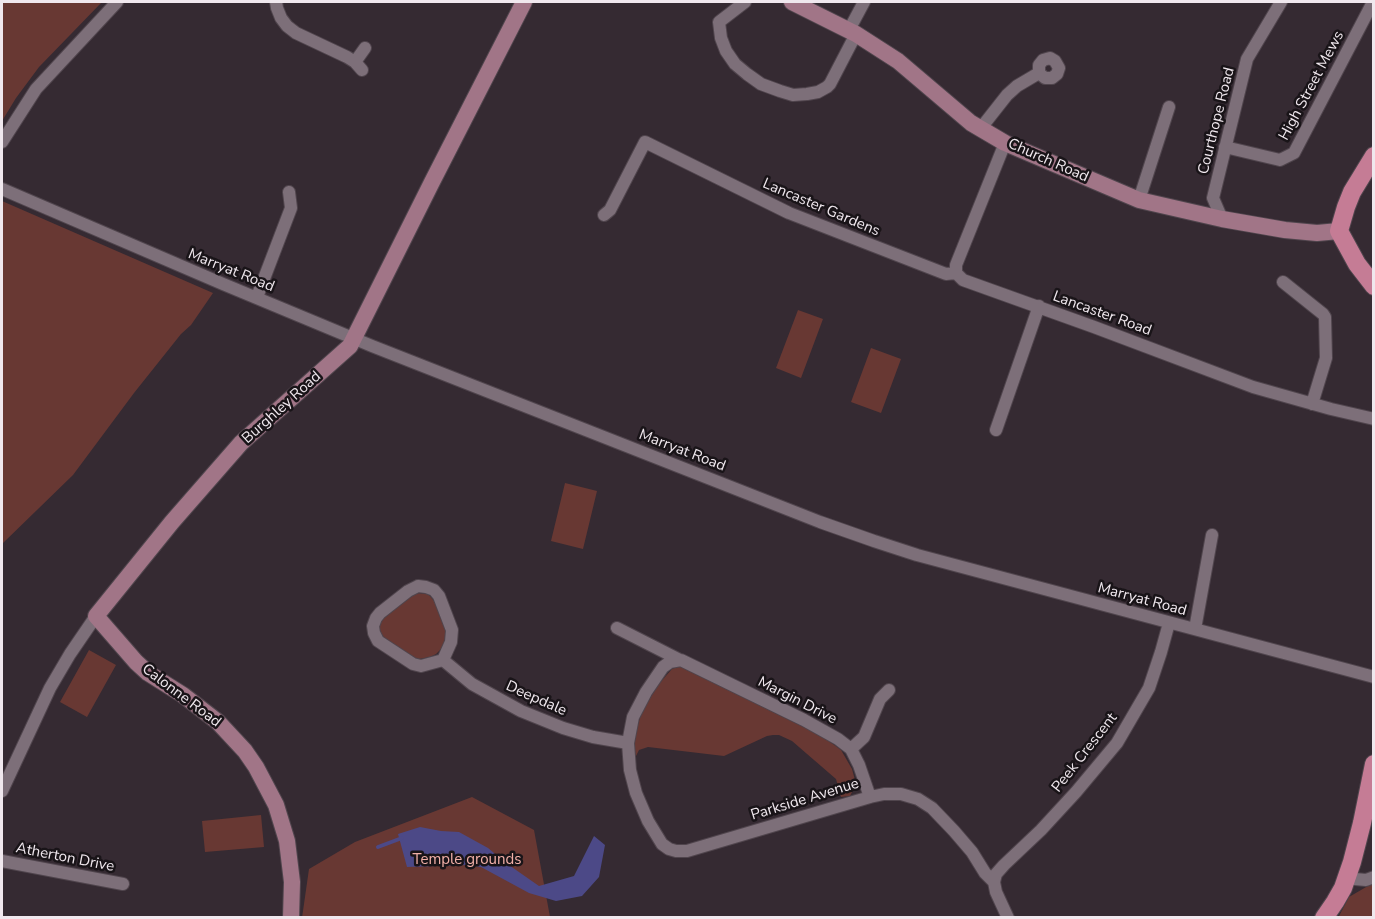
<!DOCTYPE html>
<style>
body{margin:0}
#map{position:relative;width:1375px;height:919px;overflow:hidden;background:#352a32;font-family:"Nunito Sans",sans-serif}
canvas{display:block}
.frame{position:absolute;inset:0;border:3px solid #f0e8ee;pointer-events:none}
</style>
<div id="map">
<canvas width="1375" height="919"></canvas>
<div class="frame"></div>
</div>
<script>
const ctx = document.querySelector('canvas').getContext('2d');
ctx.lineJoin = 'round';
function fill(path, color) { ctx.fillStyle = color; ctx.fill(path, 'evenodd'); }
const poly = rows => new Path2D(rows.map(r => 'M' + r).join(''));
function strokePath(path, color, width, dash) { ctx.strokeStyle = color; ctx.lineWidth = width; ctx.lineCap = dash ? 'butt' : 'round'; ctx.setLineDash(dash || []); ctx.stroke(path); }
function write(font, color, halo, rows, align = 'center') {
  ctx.font = font + ' "Nunito Sans",sans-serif'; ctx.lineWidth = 5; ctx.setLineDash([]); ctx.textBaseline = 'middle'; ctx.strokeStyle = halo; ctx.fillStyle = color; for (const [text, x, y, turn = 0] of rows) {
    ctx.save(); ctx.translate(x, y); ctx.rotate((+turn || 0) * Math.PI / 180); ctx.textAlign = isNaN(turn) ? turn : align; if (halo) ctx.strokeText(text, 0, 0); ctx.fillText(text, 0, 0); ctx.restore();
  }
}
fill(poly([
 [2,2,102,2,39,67,16,98,2,121],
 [2,201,213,293,191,325,181,334,134,393,73,475,2,544],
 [798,310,823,319,801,378,776,368],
 [871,348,901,359,881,413,851,402],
 [565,483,597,491,583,549,551,541],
 [416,593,428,594,435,602,446,630,445,641,442,648,436,654,430,657,414,660,381,638,379,630,381,618,405,599],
 [89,650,116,665,87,717,60,702],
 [680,666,822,736,841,750,852,769,856,784,850,796,841,797,836,779,792,741,779,735,773,735,767,736,724,756,648,747,639,750,634,760,634,752,636,731,642,711,658,685,672,669],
 [472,797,534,830,550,917,302,918,309,869,355,842],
 [261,815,264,847,205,852,202,821],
 [1373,883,1373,917,1338,918,1349,897]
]), '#683833');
fill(poly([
 [420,827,441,831,459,832,488,848,506,863,539,886,574,876,594,836,605,845,599,877,582,896,556,901,529,893,481,867,467,865,407,867,398,834]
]), '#4c4987');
strokePath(poly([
 [378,847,402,838]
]), '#4c4987', 4);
const street = poly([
 [276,2,277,8,281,18,287,26,296,33,347,57,355,62,362,70],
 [745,2,719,22,721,38,726,51,735,64,747,74,761,84,780,91,793,95,807,94,818,92,827,87,830,84,856,34],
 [849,30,864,2],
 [355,62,365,48],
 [981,128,1007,95,1017,86,1039,73,1045,78,1052,78,1057,74,1059,68,1055,61,1050,58,1043,60,1039,65,1039,73],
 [2,142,36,89,117,2],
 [1225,147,1280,160,1294,153,1373,2],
 [2,189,223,284,372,346,820,522,874,541,917,555,1374,677],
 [1139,200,1169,107],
 [604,215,610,210,645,142,789,213,946,274,956,273],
 [1222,219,1213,198,1247,59,1281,2],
 [956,273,963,280,1094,327,1253,387,1331,409,1374,419],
 [956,273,956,265,1005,143],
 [1283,282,1323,314,1325,317,1326,358,1312,404],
 [257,297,291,208,289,192],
 [996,430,1039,306],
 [418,586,426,587,434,590,439,596,452,630,451,642,443,660,421,666,413,664,378,641,374,633,373,626,376,618,380,613,408,591,418,586],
 [617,628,680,660],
 [1195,629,1212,535],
 [443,660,472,684,521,711,563,728,593,737,628,743],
 [851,749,864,737,880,699,889,690],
 [2,791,50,688,70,654,96,616],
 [870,797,859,765,851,749,838,739,804,720,681,660,670,662,663,667,646,692,633,717,628,743,630,770,636,793,648,821,662,844,669,849,676,851,687,851,870,797,884,794,901,794,918,799,932,808,954,831,972,852,985,873,994,882,996,892,1008,918],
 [2,861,123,884],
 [1347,877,1355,879,1366,880,1374,877],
 [994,882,996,874,1004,865,1041,830,1076,792,1117,743,1149,688,1161,652,1169,623]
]);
const secondary = poly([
 [792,2,856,34,898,61,971,123,1005,143,1139,200,1222,219,1285,230,1317,233,1339,231],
 [291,918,292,882,287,841,276,805,256,767,245,751,218,722,183,695,148,673,136,662,96,616,172,522,241,443,350,346,432,182,524,2]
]);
const primary = poly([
 [1374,156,1352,192,1346,207,1339,231,1357,264,1374,286],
 [1324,918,1335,902,1343,888,1352,862,1362,823,1374,764]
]);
strokePath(street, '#50454d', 14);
strokePath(secondary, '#50454d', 18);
strokePath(primary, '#50454d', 20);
strokePath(street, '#7d6f79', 12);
strokePath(secondary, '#a17587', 16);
strokePath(primary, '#c57c95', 18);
write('15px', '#f0e8ee', '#191418', [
 ["High Street Mews",1312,86,-62],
 ["Courthope Road",1217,121,-76],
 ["Church Road",1048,161,24],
 ["Lancaster Gardens",821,208,23],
 ["Marryat Road",231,271,22],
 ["Lancaster Road",1102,314,20],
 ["Burghley Road",282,408,-42],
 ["Marryat Road",682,451,21],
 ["Marryat Road",1142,600,15],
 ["Calonne Road",181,696,37],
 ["Deepdale",536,699,24],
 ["Margin Drive",797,701,27],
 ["Peek Crescent",1085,753,-52],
 ["Parkside Avenue",805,800,-17],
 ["Atherton Drive",65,858,11]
]);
write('15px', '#f2b0a8', '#191418', [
 ["Temple grounds",467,860]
]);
</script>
